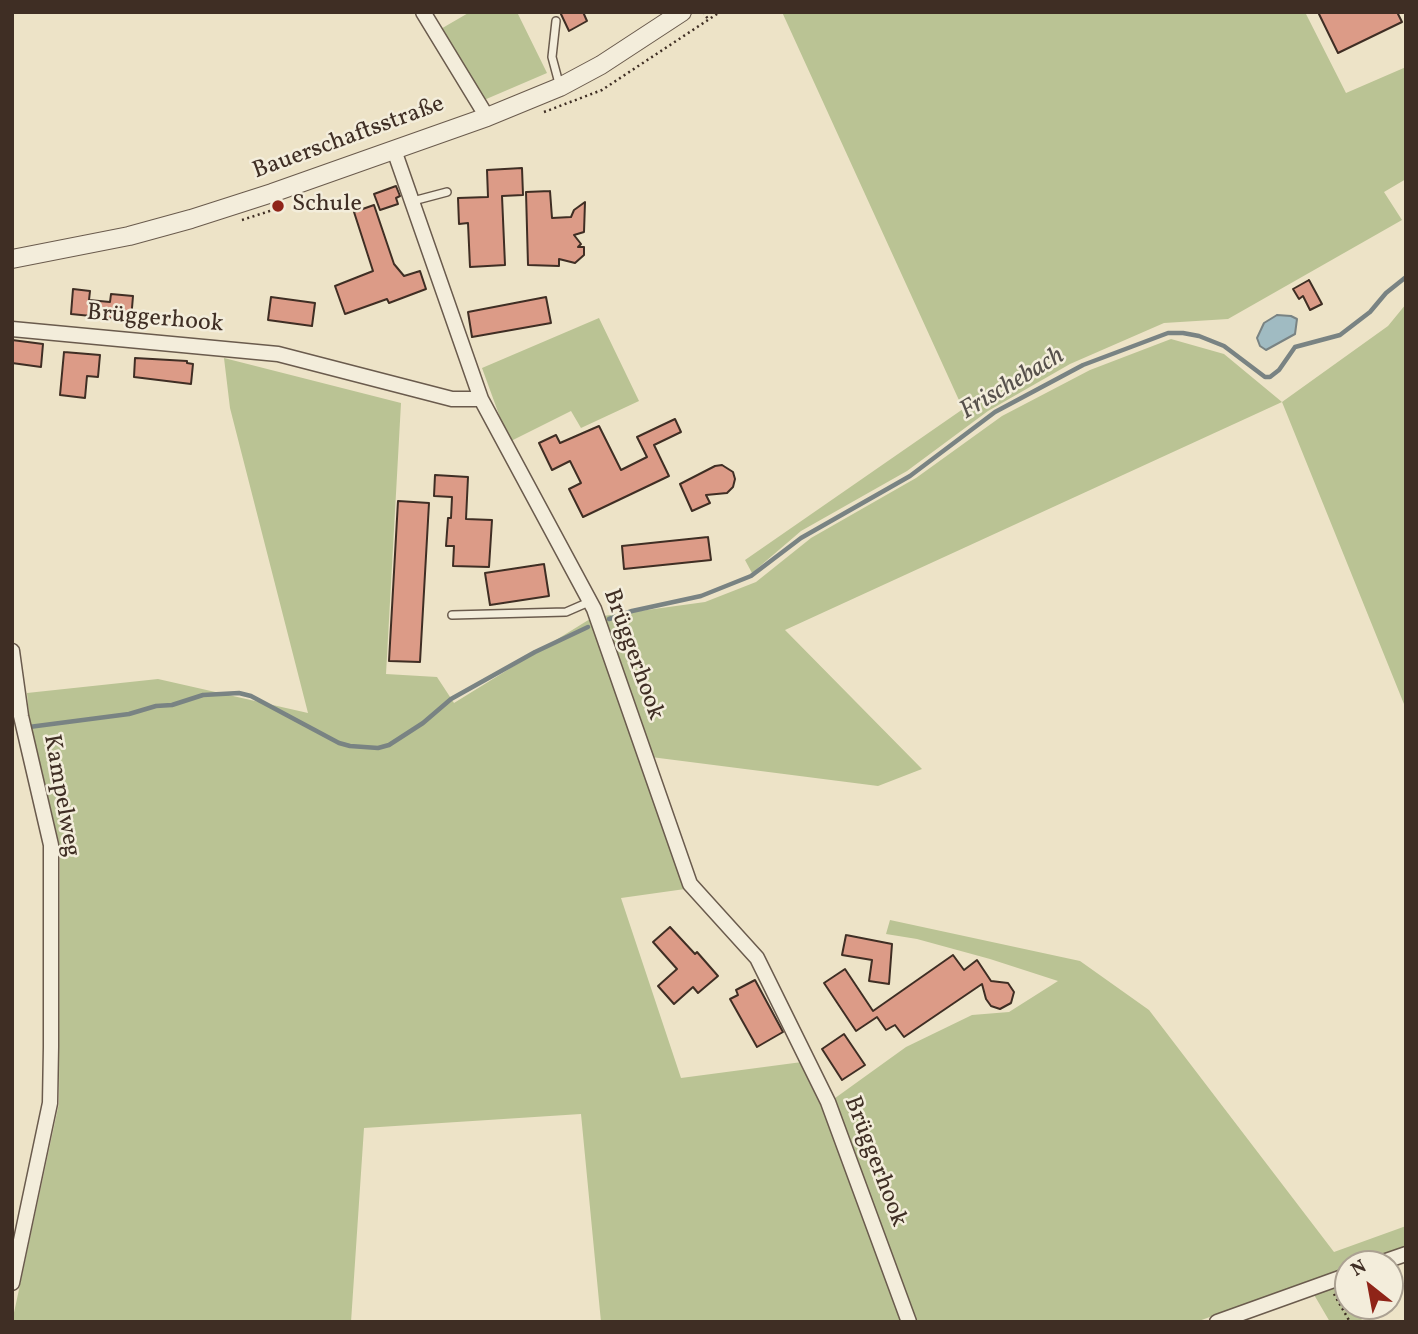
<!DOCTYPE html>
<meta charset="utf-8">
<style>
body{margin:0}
#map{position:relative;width:1418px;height:1334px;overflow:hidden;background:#ede3c7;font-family:Vollkorn,serif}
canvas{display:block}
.frame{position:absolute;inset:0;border:14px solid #3f2e24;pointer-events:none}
.north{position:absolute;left:1334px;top:1250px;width:70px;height:70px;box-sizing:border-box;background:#f3eddb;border:2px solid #aba192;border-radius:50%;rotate:329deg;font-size:19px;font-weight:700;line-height:28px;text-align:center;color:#3f2e24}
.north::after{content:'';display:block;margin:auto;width:24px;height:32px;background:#8f2418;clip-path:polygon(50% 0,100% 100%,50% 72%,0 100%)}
</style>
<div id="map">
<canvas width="1418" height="1334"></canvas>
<div class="frame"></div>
<div class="north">N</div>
</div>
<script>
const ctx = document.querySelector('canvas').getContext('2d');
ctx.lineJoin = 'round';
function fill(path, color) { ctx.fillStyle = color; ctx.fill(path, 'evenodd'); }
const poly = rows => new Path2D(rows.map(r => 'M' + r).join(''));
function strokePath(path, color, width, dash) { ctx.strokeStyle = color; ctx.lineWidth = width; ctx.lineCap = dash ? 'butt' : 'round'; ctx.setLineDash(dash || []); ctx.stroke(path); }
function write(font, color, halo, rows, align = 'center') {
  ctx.font = font + ' Vollkorn,serif'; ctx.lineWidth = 5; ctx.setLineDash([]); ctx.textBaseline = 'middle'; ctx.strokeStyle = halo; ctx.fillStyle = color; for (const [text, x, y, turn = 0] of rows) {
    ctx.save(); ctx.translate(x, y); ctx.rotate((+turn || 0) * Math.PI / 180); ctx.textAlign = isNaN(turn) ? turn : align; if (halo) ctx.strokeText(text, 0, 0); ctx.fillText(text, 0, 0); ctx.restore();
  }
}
fill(poly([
 [470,12,517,12,547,73,484,100,439,30],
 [782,12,1305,12,1346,93,1406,67,1406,179,1384,192,1402,220,1228,319,1164,323,1070,364,988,411,907,471,801,531,752,573,745,560,963,409],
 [1406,304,1406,709,1282,402,785,630,922,769,878,786,651,757,638,758,685,889,621,898,681,1078,802,1062,825,1111,902,1322,601,1322,581,1114,364,1128,351,1322,12,1322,59,1103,60,847,29,716,27,693,158,679,308,713,230,408,224,358,401,403,386,674,437,677,454,703,590,619,631,735,646,738,603,616,705,602,756,582,811,538,916,478,1002,416,1090,370,1171,339,1224,354,1282,402,1388,326],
 [599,318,639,401,581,428,571,411,509,442,482,368],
 [890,920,1080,961,1149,1010,1334,1252,1406,1226,1406,1246,1356,1264,1348,1264,1348,1267,1196,1322,913,1322,831,1101,906,1047,972,1015,1009,1012,1058,981,990,959,917,939,886,934],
 [1348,1280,1348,1306,1354,1306,1363,1322,1330,1322,1313,1293]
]), '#bac394');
const water = poly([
 [1277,315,1291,316,1297,319,1295,334,1266,350,1260,346,1257,338,1264,323,1277,315]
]);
fill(water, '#a0bbc2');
strokePath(water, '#798383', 2);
strokePath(poly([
 [609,619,632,611,701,596,751,576,801,538,910,476,995,412,1083,365,1168,333,1183,333,1199,336,1224,346,1265,377,1270,377,1279,370,1295,347,1340,335,1370,312,1386,293,1406,277],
 [29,727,129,714,156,706,172,705,203,695,239,693,251,696,339,743,350,746,378,748,389,745,423,723,451,699,535,652,588,627]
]), '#798383', 4.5);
const building = poly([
 [560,12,583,12,587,21,569,31,560,12],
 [1318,12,1397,12,1402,22,1338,53,1318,12],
 [522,168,523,195,502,196,505,265,470,267,468,223,459,224,458,198,488,197,487,170,522,168],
 [396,186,400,196,396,198,398,204,380,210,374,194,396,186],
 [550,191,552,218,571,217,574,210,585,202,584,232,574,235,581,244,578,247,584,247,584,255,575,263,559,259,559,266,528,265,526,192,550,191],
 [374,205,394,264,404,276,420,271,426,289,389,303,387,299,345,314,335,286,373,271,354,212,374,205],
 [1309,280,1322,304,1310,310,1303,296,1299,299,1293,289,1309,280],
 [73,289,90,291,89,300,110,302,111,294,133,296,131,320,71,314,73,289],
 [271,297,315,303,312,326,268,320,271,297],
 [546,297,551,323,472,337,468,312,546,297],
 [12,340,43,344,41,367,12,363,12,340],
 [64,352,100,355,98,377,87,376,85,398,60,395,64,352],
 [135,358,187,361,187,363,193,364,191,384,134,377,135,358],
 [675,419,681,432,654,445,669,476,583,517,569,489,581,483,570,461,552,470,539,443,556,435,560,443,599,426,621,470,647,457,637,437,675,419],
 [722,465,733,472,735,479,733,487,727,493,706,495,710,503,692,511,680,484,715,466,722,465],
 [435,475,468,477,466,519,492,520,489,567,453,566,454,546,446,546,448,518,451,518,452,497,434,496,435,475],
 [398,501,429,503,420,662,389,661,398,501],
 [708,537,711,560,624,569,622,546,708,537],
 [544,564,549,596,490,605,485,573,544,564],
 [670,927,695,954,697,952,718,976,698,993,693,987,674,1004,658,986,677,969,653,942,670,927],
 [846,935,892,944,889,984,869,981,872,960,842,955,846,935],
 [953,955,964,970,977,960,991,981,1008,983,1014,992,1011,1003,1000,1009,991,1006,986,999,982,984,904,1037,895,1025,886,1030,877,1017,856,1031,824,983,845,969,873,1011,953,955],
 [755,980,783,1032,757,1047,730,999,738,995,736,990,755,980],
 [844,1034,865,1065,842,1080,822,1049,844,1034]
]);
fill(building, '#dc9b87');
strokePath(building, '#3f2e24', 2);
const service = poly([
 [556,21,552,57,560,87],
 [413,201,447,192],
 [452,615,566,612,589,602]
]);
const minor = poly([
 [423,12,487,117],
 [394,150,481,399],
 [12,329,278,354,452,399,481,399,594,609,690,884,757,958,828,1102,909,1322],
 [12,651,21,716,51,845,51,1047,50,1103,12,1283],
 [1377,1264,1406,1254],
 [1217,1322,1348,1275]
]);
const tertiary = poly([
 [12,259,129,236,191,219,272,193,487,117,560,87,601,65,682,12]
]);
strokePath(service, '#6a5b4d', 10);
strokePath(minor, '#6a5b4d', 17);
strokePath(tertiary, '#6a5b4d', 20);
strokePath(poly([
 [703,12,708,19],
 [544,112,602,90,720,12],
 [242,220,282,207],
 [1334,1294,1350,1322]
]), '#3f2e24', 2.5, [2, 3.5]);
strokePath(service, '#f3eddb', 7);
strokePath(minor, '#f3eddb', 14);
strokePath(tertiary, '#f3eddb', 18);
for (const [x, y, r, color] of [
 [278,206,7,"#8f2418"]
]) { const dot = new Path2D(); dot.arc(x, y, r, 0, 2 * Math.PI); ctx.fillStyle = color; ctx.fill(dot); strokePath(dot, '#f3eddb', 2.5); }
write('24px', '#3f2e24', '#f3eddb', [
 ["Bauerschaftsstraße",349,139,-20],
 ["Brüggerhook",155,320,5],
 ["Brüggerhook",632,655,70],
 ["Kampelweg",60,796,80],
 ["Brüggerhook",874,1162,69]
]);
write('24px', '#3f2e24', '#f3eddb', [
 ["Schule",292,206]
], 'left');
write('italic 26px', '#57514c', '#f3eddb', [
 ["Frischebach",1013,385,-31]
]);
</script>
